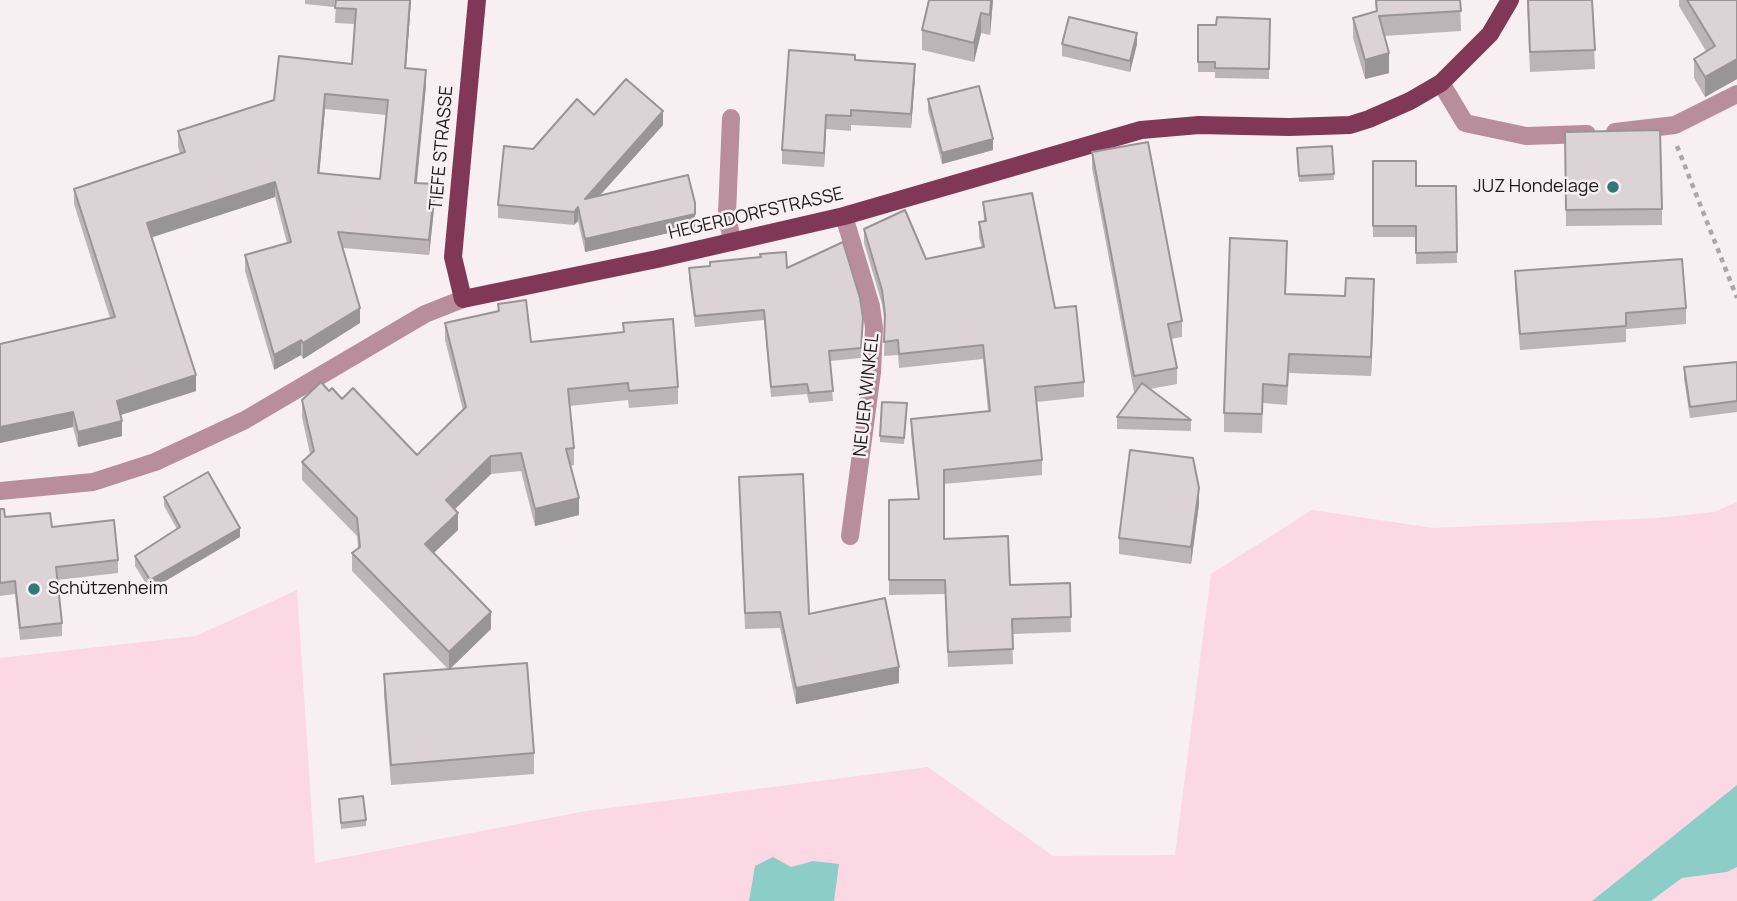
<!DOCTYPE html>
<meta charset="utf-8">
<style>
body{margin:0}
canvas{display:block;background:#f7eff1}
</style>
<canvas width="1737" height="901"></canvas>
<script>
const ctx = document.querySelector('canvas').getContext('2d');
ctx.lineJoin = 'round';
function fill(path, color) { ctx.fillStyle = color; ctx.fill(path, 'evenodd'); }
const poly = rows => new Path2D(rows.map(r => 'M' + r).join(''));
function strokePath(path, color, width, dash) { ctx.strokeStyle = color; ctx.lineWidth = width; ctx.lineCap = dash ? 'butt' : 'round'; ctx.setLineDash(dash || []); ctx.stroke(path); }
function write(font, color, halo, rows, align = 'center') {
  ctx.font = font + ' Manrope,sans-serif'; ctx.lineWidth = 5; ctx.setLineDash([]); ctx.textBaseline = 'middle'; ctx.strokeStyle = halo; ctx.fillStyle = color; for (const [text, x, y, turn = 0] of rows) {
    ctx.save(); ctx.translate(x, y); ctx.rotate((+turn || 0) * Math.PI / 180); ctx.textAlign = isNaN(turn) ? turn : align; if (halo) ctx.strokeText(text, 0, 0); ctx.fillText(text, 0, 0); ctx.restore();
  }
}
fill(poly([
 [1737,502,1737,785,1592,901,0,901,0,658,196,636,297,590,315,863,586,811,928,767,1053,856,1175,855,1211,574,1312,510,1433,528,1657,518,1714,512],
 [1737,867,1737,901,1652,901,1682,878,1727,872]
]), '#fbd8e4');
fill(poly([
 [1737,785,1737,867,1727,872,1682,878,1651,901,1592,901],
 [773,857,791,867,813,861,839,864,834,901,749,901,755,866]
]), '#8dcdc7');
strokePath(poly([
 [1677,146,1737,298]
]), '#ada6a8', 4.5, [5, 5]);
strokePath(poly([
 [1441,83,1465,123,1526,136,1587,134],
 [731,118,727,214,732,242],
 [1615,132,1675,125,1737,94],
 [844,216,871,306,874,328,872,372,850,536],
 [0,491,93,482,155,462,245,420,425,314,463,299]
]), '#b88d9c', 18);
strokePath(poly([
 [477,0,453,257,463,299,657,259,844,216,1141,130,1199,125,1289,127,1350,125,1369,119,1410,101,1441,83,1490,34,1510,0]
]), '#813856', 18);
fill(poly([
 [305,0,335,0,334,7,305,4],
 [336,0,411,0,406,68,426,85,417,183,435,200,429,255,343,248,360,323,303,359,301,355,274,370,245,271,245,255,287,243,275,197,151,237,196,391,121,415,122,436,78,447,73,427,0,443,110,318,74,204,74,189,180,154,178,147,178,131,274,100,352,64,355,24,335,23],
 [325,109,386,115,380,179,319,173],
 [993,0,990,35,981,33,974,62,922,50,922,30],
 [1375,0,1460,0,1461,31,1384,36,1389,73,1365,79,1353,38,1353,18,1376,11],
 [1527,0,1592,0,1595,69,1530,72],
 [1679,0,1737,0,1737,79,1705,97,1694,78,1694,59,1706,51,1679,6],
 [1270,19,1269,79,1215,78,1215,72,1198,72,1198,25,1216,25],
 [1062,44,1137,44,1130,72,1062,56],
 [855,60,915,78,911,128,851,125,851,131,826,129,824,167,782,164,782,150],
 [928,99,993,150,942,164,928,111],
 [594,115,663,125,600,195,695,227,585,252,578,221,574,225,498,218,498,205,533,149],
 [1565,132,1662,209,1662,225,1566,226],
 [1332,146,1334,180,1299,182,1297,148],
 [1092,152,1182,321,1182,337,1171,339,1177,368,1177,384,1150,389,1191,420,1191,431,1117,429,1117,417,1136,391,1134,392,1092,168],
 [1373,161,1416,186,1456,186,1457,263,1416,264,1416,237,1373,237],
 [983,202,1055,308,1084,382,1084,397,1036,402,1042,460,1042,475,944,484,944,539,1010,585,1070,583,1071,632,1012,634,1013,664,948,667,945,594,889,595,889,500,918,499,911,434,911,419,988,411,983,359,899,368,898,355,884,356,885,325,882,304,864,243,864,229,926,259,982,248,979,237,979,222,984,222],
 [1287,260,1286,294,1374,298,1371,376,1289,373,1287,405,1263,403,1262,433,1224,432,1224,413],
 [689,268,787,268,863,318,861,358,830,361,833,401,809,403,807,394,771,397,764,320,695,327,689,279],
 [1515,271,1686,308,1686,324,1626,329,1626,342,1520,350,1515,287],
 [498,304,531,342,623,333,623,323,678,387,678,404,629,408,628,400,569,406,574,448,574,465,570,466,579,515,535,526,521,471,491,474,454,509,458,530,434,553,491,629,449,669,534,753,534,774,391,785,384,695,384,674,448,669,352,571,352,553,358,548,357,536,302,480,302,462,310,454,302,417,302,400,329,391,342,399,417,455,463,410,445,340,445,323,498,311],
 [1737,362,1737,412,1690,418,1684,379,1684,367],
 [907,409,904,444,880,442,880,436],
 [739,477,809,614,899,683,796,704,780,628,745,629],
 [164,497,240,537,150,590,135,566,135,556,177,529,164,506],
 [1199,504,1191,564,1119,554,1119,538],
 [0,509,5,517,52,527,118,560,118,573,57,580,62,623,62,636,20,640,15,594,0,596],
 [339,799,366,820,366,826,341,829]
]), '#bcb5b7');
fill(poly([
 [410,0,411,0,405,83,405,68],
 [991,0,993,0,990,35,990,15],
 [981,13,981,33,974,62,974,43],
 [1137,33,1137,44,1130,72,1130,61],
 [1389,53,1389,73,1365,79,1365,60],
 [1737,59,1737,79,1705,97,1705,77],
 [915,64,915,78,911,128,911,114],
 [426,70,426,85,415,198,415,183],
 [325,94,325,109,318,189,318,173],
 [663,111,663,125,585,212,585,199],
 [826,115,826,129,824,167,824,153],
 [993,139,993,150,942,164,942,153],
 [275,182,275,197,147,239,147,223],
 [435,184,435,200,429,255,429,240],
 [578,207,578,221,574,225,574,212],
 [695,214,695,227,585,252,585,239],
 [1374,279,1374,298,1371,376,1371,357],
 [360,308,360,323,303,359,303,343],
 [301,340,301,355,274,370,274,355],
 [196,375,196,391,117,416,117,401],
 [73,412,73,427,0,443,0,427],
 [122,421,122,436,78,447,78,432],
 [491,456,491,474,446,518,446,500],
 [1199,488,1199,504,1191,564,1191,547],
 [579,498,579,515,535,526,535,509],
 [458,513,458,530,425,561,425,544],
 [240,528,240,537,150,590,150,580],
 [491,612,491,629,449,670,449,652],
 [899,667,899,683,796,704,796,688]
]), '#999495');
const building = poly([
 [336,0,410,0,405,68,426,70,415,183,435,184,429,240,338,232,360,308,303,343,301,340,274,355,245,255,291,242,275,182,147,223,196,375,117,401,122,421,78,432,73,412,0,427,0,344,115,317,74,189,185,152,178,131,274,100,279,56,352,64,356,9,335,8,336,0],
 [325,94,388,100,380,179,318,173,325,94],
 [929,0,991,0,990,15,981,13,974,43,922,30,929,0],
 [1376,0,1460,0,1461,11,1379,16,1389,53,1365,60,1353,18,1377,11,1376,0],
 [1528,0,1592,0,1595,50,1530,52,1528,0],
 [1687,0,1737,0,1737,59,1705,77,1694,59,1715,46,1687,0],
 [1069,17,1137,33,1130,61,1062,44,1069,17],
 [1217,17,1270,19,1269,69,1215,68,1215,62,1198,62,1198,25,1216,25,1217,17],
 [789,50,855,55,855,60,915,64,911,114,851,110,851,116,826,115,824,153,782,150,789,50],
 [626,79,663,111,585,199,688,175,695,203,695,214,585,239,578,207,574,212,498,205,504,146,533,149,577,99,594,115,626,79],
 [979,86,993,139,942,153,928,99,979,86],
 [1660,130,1662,209,1566,210,1565,132,1660,130],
 [1148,142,1182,321,1168,324,1177,368,1134,376,1092,152,1148,142],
 [1332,146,1334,174,1299,176,1297,148,1332,146],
 [1373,161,1416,161,1416,186,1456,186,1457,252,1416,253,1416,226,1373,226,1373,161],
 [1032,193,1055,308,1076,306,1084,382,1035,387,1042,460,944,470,944,539,1008,536,1010,585,1070,583,1071,617,1012,619,1013,649,948,652,945,580,889,580,889,500,919,499,911,419,990,411,983,345,899,354,898,340,884,342,885,314,882,290,864,229,905,210,926,259,984,247,979,222,986,221,983,202,1032,193],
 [1230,238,1287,241,1285,294,1345,296,1346,278,1374,279,1371,357,1289,354,1287,386,1263,384,1262,414,1224,413,1230,238],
 [843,242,860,298,863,318,861,348,829,351,833,391,809,393,807,384,771,387,764,310,695,316,689,268,710,266,710,262,761,257,760,254,786,252,787,268,843,242],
 [1682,259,1686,308,1626,313,1626,326,1520,334,1515,271,1682,259],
 [526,300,531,342,624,332,623,323,673,319,678,387,629,391,628,383,568,389,574,448,566,449,579,498,535,509,521,453,491,456,446,500,458,513,425,544,491,612,449,652,352,553,360,547,357,518,302,462,314,451,302,400,321,382,329,391,332,388,342,399,353,388,417,455,466,407,445,323,499,311,498,304,526,300],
 [1737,362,1737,401,1690,407,1684,367,1737,362],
 [1142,383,1191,420,1117,417,1142,383],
 [882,402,907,403,904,438,880,436,882,402],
 [1130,450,1193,458,1199,488,1191,547,1119,538,1130,450],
 [208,472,240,528,150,580,135,556,180,527,164,497,208,472],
 [803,474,809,614,885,598,899,667,796,688,780,612,745,613,739,477,803,474],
 [0,509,4,509,5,517,50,513,52,527,114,520,118,560,56,567,62,623,20,628,15,581,0,583,0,509],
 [527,663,534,753,391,765,384,674,527,663],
 [363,796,366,820,341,823,339,799,363,796]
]);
fill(building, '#dbd3d5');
strokePath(building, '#999495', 2);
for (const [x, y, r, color] of [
 [1613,187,7,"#317975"],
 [34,589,7,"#317975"]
]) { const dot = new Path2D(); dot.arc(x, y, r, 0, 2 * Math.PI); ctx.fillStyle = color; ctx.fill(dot); strokePath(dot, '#f7eff1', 2.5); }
write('18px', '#1e1b1c', '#f7eff1', [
 ["TIEFE STRASSE",442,148,-85],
 ["HEGERDORFSTRASSE",756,214,-13],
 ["NEUER WINKEL",867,395,-84]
]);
write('18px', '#1e1b1c', '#f7eff1', [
 ["JUZ Hondelage",1599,187],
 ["Schützenheim",48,589,"left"]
], 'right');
</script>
